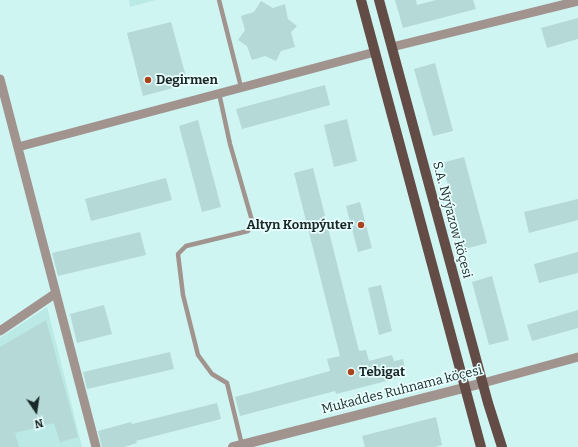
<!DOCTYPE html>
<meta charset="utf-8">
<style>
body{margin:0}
#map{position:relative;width:578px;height:447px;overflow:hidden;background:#cff5f3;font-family:Bitter,serif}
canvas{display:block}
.north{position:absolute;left:16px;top:391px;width:40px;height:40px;-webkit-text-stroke:3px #e9fffe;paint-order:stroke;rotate:167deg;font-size:11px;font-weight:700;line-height:16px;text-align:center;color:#1a2928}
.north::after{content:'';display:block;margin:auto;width:14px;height:18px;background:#1a2928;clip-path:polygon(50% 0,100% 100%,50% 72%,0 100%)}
</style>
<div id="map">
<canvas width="578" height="447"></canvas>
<div class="north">N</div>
</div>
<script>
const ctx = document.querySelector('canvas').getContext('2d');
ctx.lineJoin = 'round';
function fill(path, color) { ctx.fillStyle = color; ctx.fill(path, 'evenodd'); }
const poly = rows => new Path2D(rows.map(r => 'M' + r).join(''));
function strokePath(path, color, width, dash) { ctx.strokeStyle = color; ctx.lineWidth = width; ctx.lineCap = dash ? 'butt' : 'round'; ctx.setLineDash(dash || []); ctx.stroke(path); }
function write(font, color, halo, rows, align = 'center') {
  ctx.font = font + ' Bitter,serif'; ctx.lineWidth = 3.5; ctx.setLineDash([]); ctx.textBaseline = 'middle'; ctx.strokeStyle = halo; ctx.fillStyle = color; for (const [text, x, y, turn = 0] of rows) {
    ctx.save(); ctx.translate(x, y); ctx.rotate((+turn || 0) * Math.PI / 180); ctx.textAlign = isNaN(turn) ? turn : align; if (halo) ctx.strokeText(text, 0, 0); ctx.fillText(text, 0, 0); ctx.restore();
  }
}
fill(poly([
 [129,0,156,0,130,7],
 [47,307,82,447,0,447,0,338]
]), '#bae9e6');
fill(poly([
 [395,0,416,0,417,5,436,0,473,0,476,9,403,28],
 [261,1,273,8,285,4,288,19,297,26,291,32,295,47,281,51,276,61,265,56,252,60,247,46,238,40,245,30,241,16,254,12],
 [578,18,578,39,547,48,541,28],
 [171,22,188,84,143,96,127,33],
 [435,63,453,131,433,136,414,69],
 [325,85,330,105,242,129,236,109],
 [347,119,357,161,334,167,324,125],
 [198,120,221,207,202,212,179,126],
 [464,157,487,243,465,249,442,163],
 [313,168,359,351,366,350,369,361,392,355,394,361,403,359,405,368,396,370,398,378,336,394,335,391,240,416,235,397,330,371,327,359,340,356,294,173],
 [166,178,172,200,91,221,85,199],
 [578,199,578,220,529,233,524,212],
 [360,202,372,248,358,252,346,206],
 [140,232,146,255,58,276,52,253],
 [578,252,578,273,539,283,534,264],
 [492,276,509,340,489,345,472,282],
 [381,285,392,331,379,335,368,288],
 [104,305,112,334,77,343,70,314],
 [578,310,578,328,532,341,527,325],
 [46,320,78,437,60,442,54,423,15,433,19,447,0,447,0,347],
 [170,352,174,369,87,389,83,372],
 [217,403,221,419,136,441,137,443,124,447,102,447,98,431,131,422,132,424],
 [436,417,442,445,435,447,365,447,362,436]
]), '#b4d9d7');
strokePath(poly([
 [219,0,241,87],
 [219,93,230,144,253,224,248,231,186,246,178,254,183,295,198,355,212,374,227,383,242,445]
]), '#a1948f', 4.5);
strokePath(poly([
 [392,47,578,1],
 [0,79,96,447],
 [18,147,375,52],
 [0,331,56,293],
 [483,383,578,357]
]), '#a1948f', 9);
strokePath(poly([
 [233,447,483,383]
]), '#a1948f', 10);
strokePath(poly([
 [361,0,481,447],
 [379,0,488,403,502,447]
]), '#634c45', 10);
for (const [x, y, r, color] of [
 [148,80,4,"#aa431d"],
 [361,225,4,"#aa431d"],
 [351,372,4,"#aa431d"]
]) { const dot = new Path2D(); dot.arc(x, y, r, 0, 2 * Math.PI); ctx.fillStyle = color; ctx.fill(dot); strokePath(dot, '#e9fffe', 1.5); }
write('bold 13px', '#1a2928', '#e9fffe', [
 ["Degirmen",156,80],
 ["Altyn Kompýuter",353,225,"right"],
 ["Tebigat",359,372]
], 'left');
write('13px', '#1a2928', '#e9fffe', [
 ["S.A. Nyýazow köçesi",452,220,75],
 ["Mukaddes Ruhnama köçesi",402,390,-14]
]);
</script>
